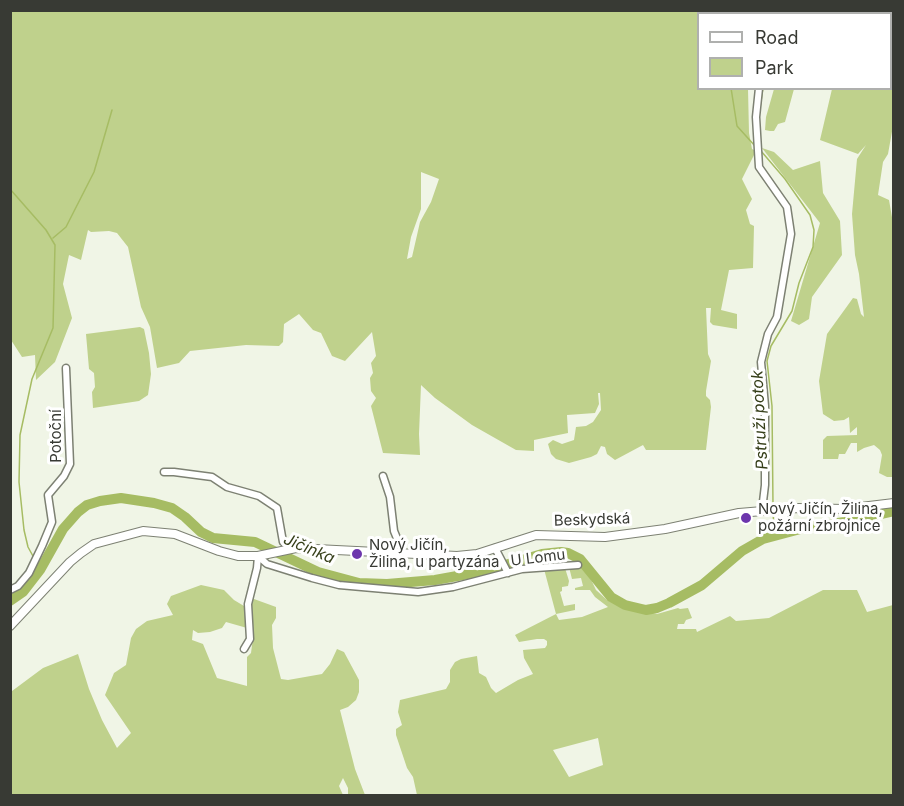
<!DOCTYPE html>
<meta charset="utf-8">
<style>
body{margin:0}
#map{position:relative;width:904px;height:806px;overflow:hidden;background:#f0f5e6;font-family:Inter,sans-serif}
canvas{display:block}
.frame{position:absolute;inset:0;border:12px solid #383a34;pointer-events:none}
.legend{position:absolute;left:697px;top:12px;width:195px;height:78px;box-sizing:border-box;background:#fff;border:2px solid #afb0ae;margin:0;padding:8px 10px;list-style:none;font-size:18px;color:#383a34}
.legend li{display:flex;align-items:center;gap:12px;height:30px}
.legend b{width:30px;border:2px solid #afb0ae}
</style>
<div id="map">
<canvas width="904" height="806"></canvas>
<div class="frame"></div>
<ul class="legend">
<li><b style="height:8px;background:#fff"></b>Road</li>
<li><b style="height:16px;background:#bfd18c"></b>Park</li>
</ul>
</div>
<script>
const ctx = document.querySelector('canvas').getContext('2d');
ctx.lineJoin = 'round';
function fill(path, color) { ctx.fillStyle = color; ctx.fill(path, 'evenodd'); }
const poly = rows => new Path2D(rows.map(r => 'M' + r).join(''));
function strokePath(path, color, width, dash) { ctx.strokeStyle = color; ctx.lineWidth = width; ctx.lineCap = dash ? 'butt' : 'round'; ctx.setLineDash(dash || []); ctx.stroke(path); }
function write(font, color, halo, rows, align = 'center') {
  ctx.font = font + ' Inter,sans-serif'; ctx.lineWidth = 6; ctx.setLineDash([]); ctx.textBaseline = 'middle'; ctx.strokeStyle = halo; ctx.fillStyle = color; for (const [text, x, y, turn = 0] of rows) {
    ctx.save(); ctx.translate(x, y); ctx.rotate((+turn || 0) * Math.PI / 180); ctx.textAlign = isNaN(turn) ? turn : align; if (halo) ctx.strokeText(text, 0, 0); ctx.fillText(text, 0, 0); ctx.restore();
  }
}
fill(poly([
 [788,10,893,11,893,126,888,154,883,162,878,195,889,200,893,223,893,477,887,477,879,473,882,455,880,450,874,445,864,448,857,452,857,443,851,443,845,454,839,454,838,459,823,459,823,440,827,436,857,435,857,427,850,433,849,417,844,420,834,421,823,414,819,381,827,334,853,298,857,299,861,314,864,317,859,274,855,255,852,214,857,159,866,145,858,154,820,140,832,89,890,88,890,14,787,13],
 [10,11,745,11,746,13,698,14,698,88,748,89,749,133,752,149,754,150,755,153,742,179,752,199,746,210,750,224,754,226,753,268,729,270,721,310,737,314,737,329,713,325,710,322,711,308,706,308,708,354,711,361,706,391,706,396,710,400,711,407,706,450,646,450,643,445,615,460,607,454,605,447,601,446,597,454,591,457,569,463,556,459,551,454,548,444,553,440,562,444,574,440,576,427,586,426,593,422,601,410,600,393,598,393,599,404,595,413,567,415,568,433,534,440,534,451,516,450,472,425,435,398,421,385,419,434,420,455,383,453,371,406,376,398,371,391,370,378,373,373,371,363,376,356,372,332,345,361,332,356,321,333,313,330,299,314,284,324,283,342,279,346,246,345,190,351,179,363,157,368,150,327,141,307,128,247,117,233,109,231,91,232,88,230,81,260,69,255,63,284,72,318,55,362,36,380,35,355,22,357,11,340],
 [421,172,439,179,431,202,420,222,412,257,407,259,411,237,421,209],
 [774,89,794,89,785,122,778,124,774,131,770,131,765,130,766,117],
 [762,148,774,152,793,170,820,161,823,193,840,221,842,255,812,297,809,319,799,325,791,321,820,223],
 [140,327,144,329,149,353,151,374,148,395,139,401,93,408,92,392,95,387,94,373,89,369,86,334],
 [580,565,586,569,596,590,607,600,620,606,657,614,678,608,680,609,688,608,692,618,686,620,684,624,678,624,677,629,696,629,697,632,730,616,736,621,769,618,823,590,857,590,867,612,893,605,893,795,417,795,413,777,407,768,396,735,396,729,402,725,398,712,400,700,446,689,450,682,450,670,455,662,461,659,477,656,479,673,486,677,491,688,496,693,518,680,533,674,524,658,523,650,545,648,547,645,547,641,544,639,537,639,519,642,515,635,556,614,544,569,565,568,569,581,568,586,562,587,562,591,560,592,564,606,575,604,575,610,556,614,559,620,582,617,608,607,595,597,590,590,575,590,575,588,583,586,581,578,572,579,569,567],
 [598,738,603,765,569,777,553,750],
 [201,585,224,590,234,600,244,606,247,628,226,622,222,628,210,632,198,633,193,630,192,640,203,644,217,678,247,686,247,657,251,653,253,638,249,611,252,599,254,599,276,607,276,618,272,625,273,648,281,679,288,680,322,674,330,664,337,649,344,652,359,680,359,692,356,700,348,707,340,710,355,769,365,795,345,795,348,795,348,788,343,778,339,786,343,795,11,795,10,694,12,691,43,668,78,654,89,689,102,720,117,748,131,733,105,695,114,673,126,665,131,638,136,629,147,621,173,615,167,604,171,596]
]), '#bfd18c');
strokePath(poly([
 [731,10,732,14],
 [783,14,783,10],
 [731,88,737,126,755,146],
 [760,108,763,88],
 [761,151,785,179,810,215,814,230,813,247,799,283,792,311,771,346,767,361,772,406,773,506],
 [10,189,46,230,55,245,53,328,32,379,20,435,19,482,24,530,28,547,34,558],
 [53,238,66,227,94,172,112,110],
 [773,514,775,535],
 [36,562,40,570]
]), '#a6bc63', 1.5);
strokePath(poly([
 [10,601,23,592,40,570,63,529,78,512,87,505,100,501,121,498,154,503,172,508,185,517,201,532,213,538,255,542,318,572,359,583,387,584,435,580,485,571,542,554,561,552,568,553,580,559,611,597,625,605,646,610,657,608,669,603,702,585,742,551,763,539,808,527,845,522,894,511]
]), '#a6bc63', 10);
const minor = poly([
 [759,88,756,117,759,167,787,207,791,234,777,317,768,334,761,362,765,406,765,485,762,510],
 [164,472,174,472,212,477,227,487,259,496,277,508,283,542,296,548],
 [383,476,390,497,394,531,403,553],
 [495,548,508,573],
 [258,556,267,564,312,578,339,585,418,592,453,587,522,569,578,565],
 [10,590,18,586,29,573,42,546,52,522,48,495,64,476,70,464,66,368],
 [244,649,250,639,248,604,257,568,258,556]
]);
const tertiary = poly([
 [10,626,70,562,81,553,94,544,143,531,175,534,219,551,238,556,258,556,296,548,457,556,477,554,536,535,605,537,665,529,739,513,798,508,844,509,894,503]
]);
strokePath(minor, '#7d8173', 9);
strokePath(tertiary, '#7d8173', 10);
strokePath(minor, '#fff', 6);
strokePath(tertiary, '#fff', 8);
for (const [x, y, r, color] of [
 [746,518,6,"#6d36ad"],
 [357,554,6,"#6d36ad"]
]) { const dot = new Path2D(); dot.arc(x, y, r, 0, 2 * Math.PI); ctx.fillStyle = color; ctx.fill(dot); strokePath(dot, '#fff', 2); }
write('15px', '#383a34', '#fff', [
 ["Potoční",56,436,-90],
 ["Beskydská",592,520,-2],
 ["U Lomu",538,558,-7]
]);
write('15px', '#383a34', '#fff', [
 ["Nový Jičín, Žilina,",758,509],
 ["požární zbrojnice",758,526],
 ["Nový Jičín,",369,545],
 ["Žilina, u partyzána",369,562]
], 'left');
write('italic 16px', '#363f1a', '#fff', [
 ["Pstruží potok",760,420,-93],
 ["Jičínka",309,549,23]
]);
</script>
